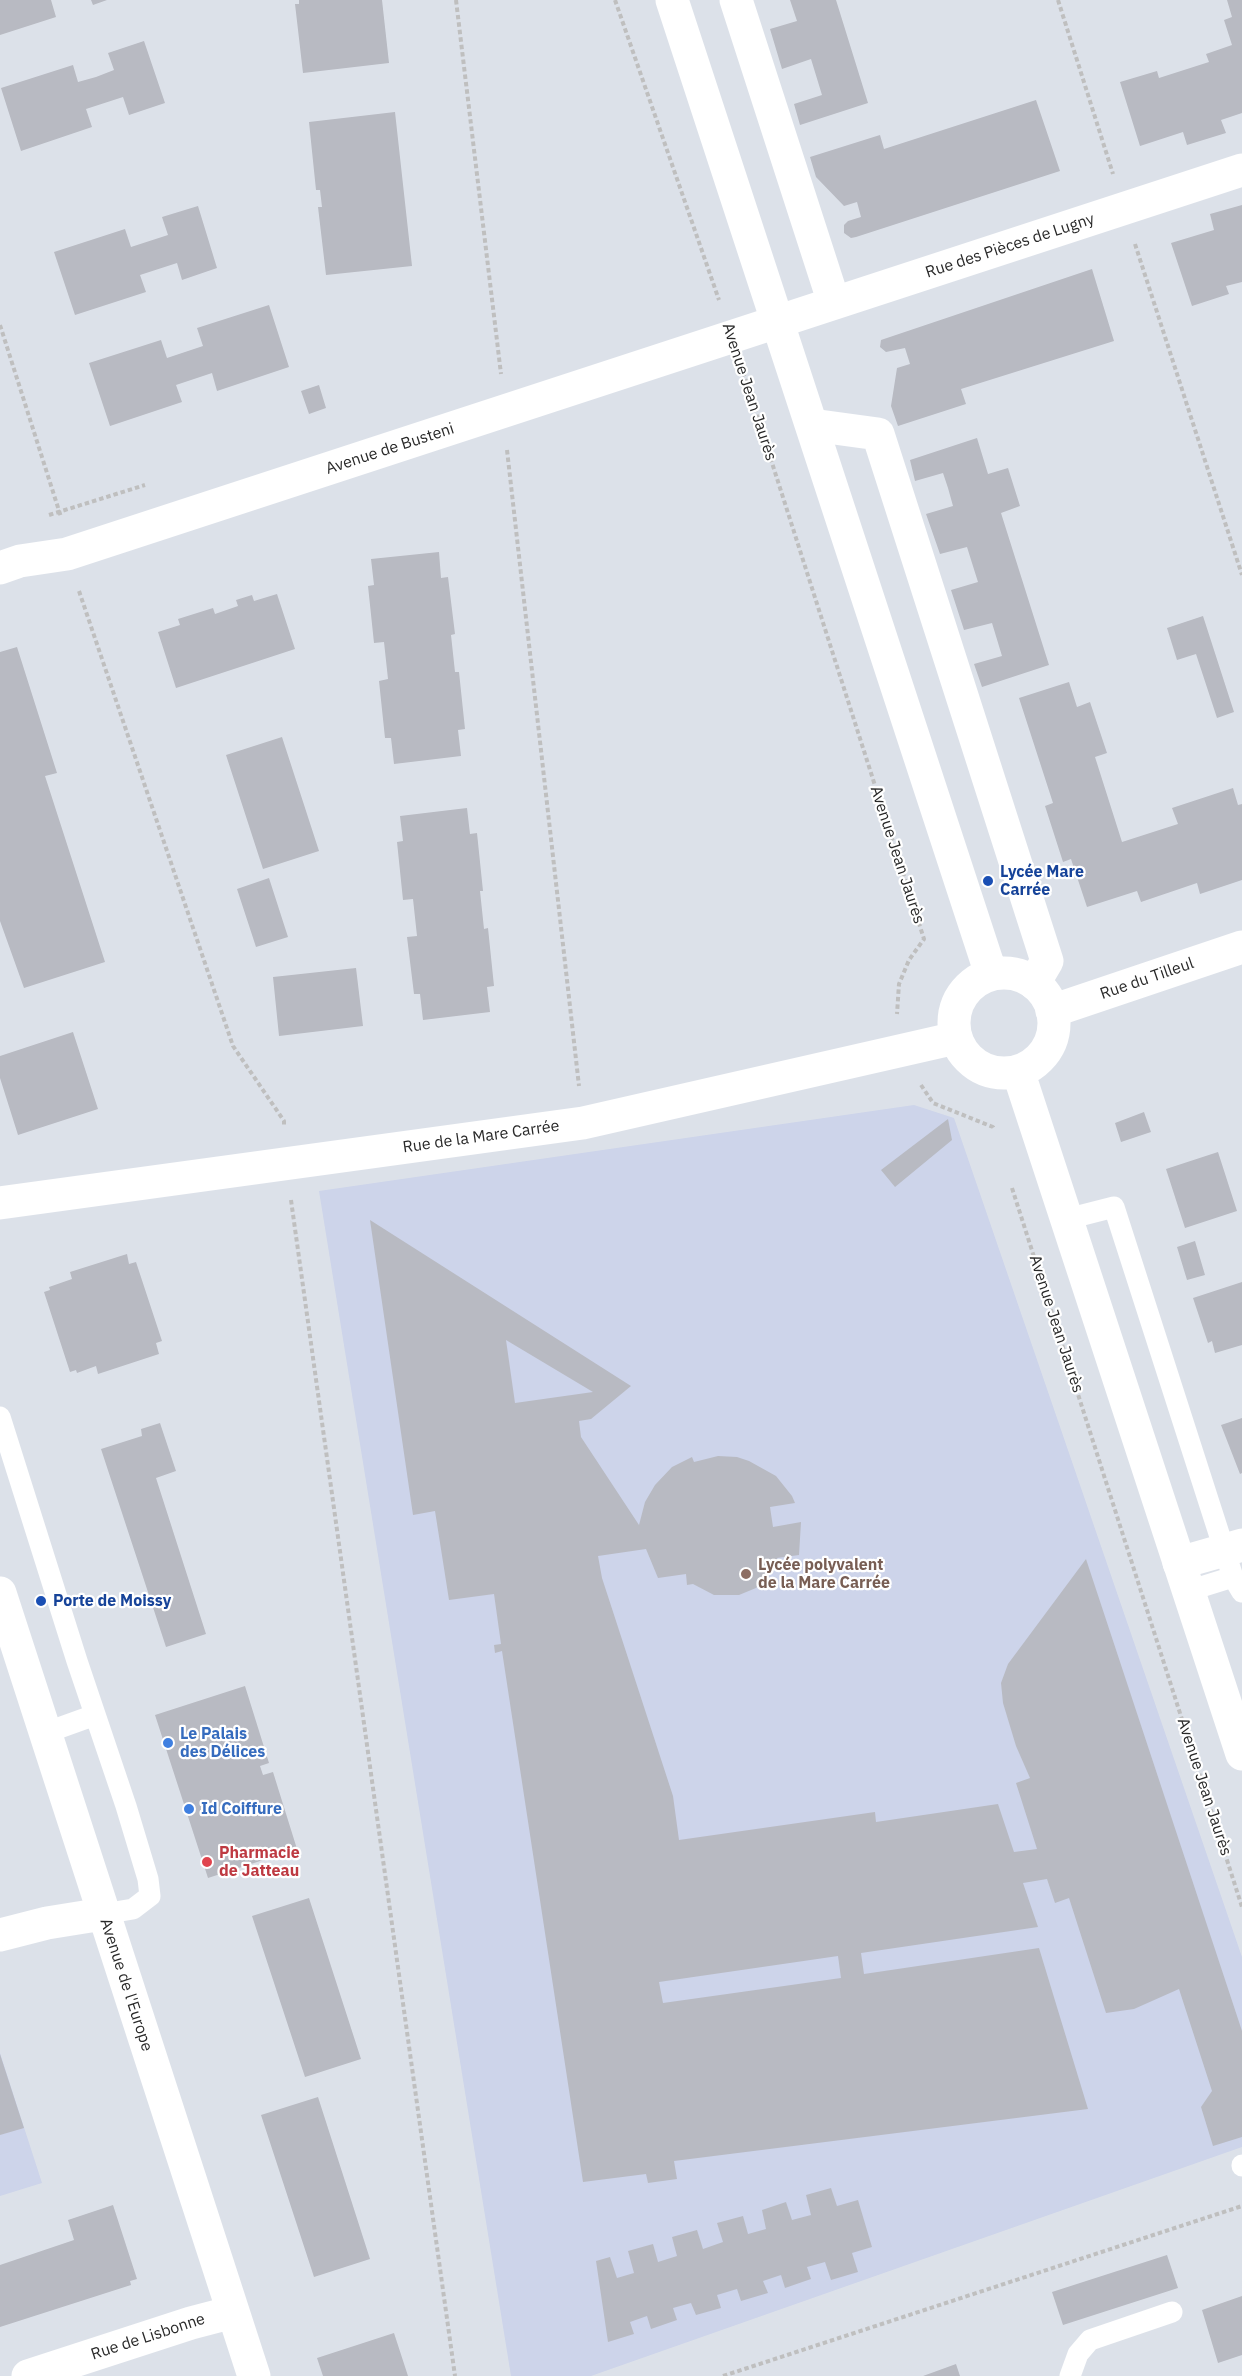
<!DOCTYPE html>
<meta charset="utf-8">
<style>
body{margin:0}
canvas{display:block;background:#dce1e9}
</style>
<canvas width="1242" height="2376"></canvas>
<script>
const ctx = document.querySelector('canvas').getContext('2d');
ctx.lineJoin = 'round';
function fill(path, color) { ctx.fillStyle = color; ctx.fill(path, 'evenodd'); }
const poly = rows => new Path2D(rows.map(r => 'M' + r).join(''));
function strokePath(path, color, width, dash) { ctx.strokeStyle = color; ctx.lineWidth = width; ctx.lineCap = dash ? 'butt' : 'round'; ctx.setLineDash(dash || []); ctx.stroke(path); }
function write(font, color, halo, rows, align = 'center') {
  ctx.font = font + ' "IBM Plex Sans",sans-serif'; ctx.lineWidth = 4.5; ctx.setLineDash([]); ctx.textBaseline = 'middle'; ctx.strokeStyle = halo; ctx.fillStyle = color; for (const [text, x, y, turn = 0] of rows) {
    ctx.save(); ctx.translate(x, y); ctx.rotate((+turn || 0) * Math.PI / 180); ctx.textAlign = isNaN(turn) ? turn : align; if (halo) ctx.strokeText(text, 0, 0); ctx.fillText(text, 0, 0); ctx.restore();
  }
}
fill(poly([
 [914,1105,954,1118,1242,1957,1242,2147,591,2376,511,2376,319,1191],
 [0,2053,42,2183,0,2196]
]), '#cdd4ea');
fill(poly([
 [0,0,51,0,56,17,0,35],
 [91,0,107,0,93,5],
 [299,0,382,0,389,63,303,73,295,4,299,4],
 [790,0,836,0,868,103,800,125,794,104,822,95,811,59,782,69,770,29,797,21],
 [1227,0,1242,0,1242,113,1221,120,1226,133,1187,145,1183,132,1140,146,1120,82,1157,71,1159,78,1209,62,1206,54,1232,45,1224,20,1232,17],
 [144,41,165,103,129,115,123,97,86,109,92,127,21,151,1,88,73,65,78,82,96,77,114,70,108,53],
 [1036,100,1060,171,856,237,851,238,844,233,844,225,848,221,861,217,857,202,844,206,816,177,810,157,880,135,884,149],
 [395,112,412,266,326,275,318,207,322,207,320,190,316,190,309,122],
 [1242,205,1242,282,1226,286,1229,294,1192,306,1171,243,1214,230,1210,214],
 [198,206,217,268,182,280,177,263,140,275,146,292,75,315,54,252,125,229,131,247,168,235,162,217],
 [1092,269,1114,341,961,389,966,404,898,426,891,406,897,368,910,364,905,348,886,352,880,347,881,340],
 [269,305,289,367,217,391,212,373,176,385,182,402,110,426,89,363,161,340,167,358,203,346,197,328],
 [319,385,326,408,309,414,301,391],
 [977,438,988,474,1008,468,1020,506,1001,513,1049,665,982,687,974,664,1002,656,992,623,964,630,951,590,978,582,972,563,967,547,940,554,926,514,953,506,948,488,943,473,915,481,910,460],
 [439,552,441,578,448,577,455,634,451,635,455,672,459,672,465,729,458,730,461,756,394,764,391,738,385,738,379,681,388,679,384,642,374,643,368,586,374,585,371,559],
 [277,594,295,649,176,688,158,632,180,625,178,619,213,608,215,614,238,606,236,600,252,595,254,601],
 [1203,616,1234,712,1217,718,1196,654,1177,660,1167,628],
 [17,647,57,773,45,776,105,962,24,988,0,921,0,652],
 [1069,682,1077,707,1090,702,1107,753,1095,757,1122,842,1178,824,1172,808,1233,788,1238,805,1242,804,1242,880,1200,894,1197,883,1141,902,1137,891,1087,907,1071,859,1063,862,1045,806,1053,803,1019,698],
 [282,737,319,851,263,869,226,755],
 [467,808,470,834,477,833,483,891,480,891,484,929,488,928,494,986,487,987,490,1012,423,1020,420,994,414,994,407,937,417,936,413,899,403,900,397,842,403,841,400,816],
 [269,878,288,937,256,947,237,889],
 [356,968,363,1026,279,1036,273,977],
 [73,1032,98,1109,18,1135,0,1078,0,1056],
 [1144,1112,1151,1132,1121,1142,1115,1123],
 [948,1119,952,1140,895,1187,881,1170],
 [1218,1152,1237,1211,1185,1228,1166,1169],
 [370,1220,631,1386,591,1419,579,1421,581,1437,639,1525,645,1502,655,1485,672,1467,692,1457,694,1462,718,1456,737,1457,749,1461,776,1476,792,1496,795,1503,770,1507,773,1527,801,1522,799,1555,777,1558,779,1569,773,1570,756,1588,739,1595,714,1595,693,1584,687,1585,686,1574,658,1578,646,1549,598,1556,602,1578,673,1796,679,1840,875,1812,876,1822,998,1804,1014,1852,1037,1849,1016,1783,1030,1778,1016,1746,1003,1703,1001,1683,1008,1664,1086,1559,1242,2031,1242,2137,1213,2146,1201,2107,1212,2091,1179,1989,1134,2009,1106,2013,1069,1898,1055,1903,1047,1879,1023,1883,1038,1927,861,1953,864,1974,1039,1948,1088,2109,674,2161,677,2179,648,2183,646,2174,583,2182,502,1651,495,1653,494,1645,501,1644,494,1594,449,1600,435,1511,413,1515],
 [506,1340,593,1392,515,1403],
 [838,1956,841,1978,663,2003,659,1982],
 [1195,1241,1205,1275,1187,1280,1177,1247],
 [127,1254,129,1264,136,1262,162,1341,156,1343,159,1354,98,1374,96,1366,77,1373,76,1370,70,1372,44,1292,50,1290,49,1287,72,1279,70,1272],
 [1242,1282,1242,1345,1215,1353,1212,1341,1208,1343,1193,1298],
 [1242,1418,1242,1473,1240,1474,1221,1425],
 [160,1423,176,1471,156,1478,206,1634,166,1647,101,1449,142,1436,141,1429],
 [245,1686,269,1763,260,1766,263,1775,273,1772,297,1849,208,1878,155,1715],
 [309,1898,361,2059,305,2077,252,1916],
 [0,2054,24,2128,0,2135],
 [318,2097,370,2259,314,2277,261,2115],
 [831,2188,837,2206,858,2200,872,2247,852,2253,858,2272,831,2280,825,2262,807,2267,811,2279,785,2288,781,2275,763,2281,768,2293,741,2301,737,2289,717,2295,721,2308,696,2315,691,2303,673,2308,677,2320,651,2329,647,2316,630,2322,634,2334,608,2342,596,2261,610,2257,617,2278,634,2273,628,2251,653,2244,658,2262,677,2256,672,2237,697,2230,703,2249,723,2242,717,2223,743,2216,748,2234,766,2229,762,2210,786,2202,792,2220,811,2215,806,2195],
 [113,2205,137,2279,130,2281,131,2285,0,2327,0,2265,74,2240,68,2220],
 [1167,2255,1178,2288,1063,2325,1052,2292],
 [1242,2296,1242,2355,1218,2363,1202,2310],
 [394,2333,408,2376,323,2376,317,2358],
 [956,2364,960,2376,923,2376]
]), '#b8bac2');
strokePath(poly([
 [456,0,501,374],
 [615,0,719,300],
 [1058,0,1113,174],
 [1135,244,1242,575],
 [0,325,61,517],
 [743,372,924,939,909,960,899,984,897,1014],
 [507,450,579,1086],
 [49,515,145,485],
 [79,591,233,1046,284,1121,284,1127],
 [921,1085,933,1103,993,1127,994,1129],
 [1012,1188,1242,1907],
 [291,1200,455,2376],
 [723,2376,1242,2206]
]), '#bfbfbf', 4, [4.5, 3]);
strokePath(poly([
 [1067,1219,1114,1207,1233,1577],
 [0,1417,77,1661,126,1806,148,1879,150,1896,133,1909,103,1914],
 [1188,1591,1233,1577,1242,1592],
 [45,1733,95,1715],
 [1242,2166,1242,2165],
 [1070,2376,1078,2354,1090,2340,1172,2312]
]), '#fff', 21);
strokePath(poly([
 [736,0,834,303],
 [812,425,878,434,1047,961,1034,983],
 [0,568,20,561,67,554,1242,170],
 [1052,1011,1242,947],
 [0,1203,583,1123,956,1038],
 [1179,1563,1242,1545],
 [0,1593,254,2376],
 [0,1935,47,1923,103,1914],
 [28,2376,191,2323,233,2312]
]), '#fff', 33);
strokePath(poly([
 [672,0,991,974],
 '954 1023a50 50 0 1 1 100 0a50 50 0 1 1-100 0Z',
 [1018,1071,1242,1754]
]), '#fff', 33);
for (const [x, y, r, color] of [
 [988,881,6,"#1a4fb4"],
 [746,1574,6,"#8d6e63"],
 [41,1601,6,"#1a4fb4"],
 [168,1743,6,"#3f7fe0"],
 [189,1809,6,"#3f7fe0"],
 [207,1862,6,"#e0444e"]
]) { const dot = new Path2D(); dot.arc(x, y, r, 0, 2 * Math.PI); ctx.fillStyle = color; ctx.fill(dot); strokePath(dot, '#fff', 2); }
write('16px', '#292929', '#fff', [
 ["Rue des Pièces de Lugny",1010,246,-18],
 ["Avenue Jean Jaurès",749,392,72],
 ["Avenue de Busteni",390,449,-18],
 ["Avenue Jean Jaurès",897,855,72],
 ["Rue du Tilleul",1147,979,-19],
 ["Rue de la Mare Carrée",481,1137,-8],
 ["Avenue Jean Jaurès",1056,1324,72],
 ["Avenue Jean Jaurès",1204,1787,72],
 ["Avenue de l'Europe",126,1985,72],
 ["Rue de Lisbonne",148,2337,-18]
]);
write('bold 16px', '#164399', '#fff', [
 ["Lycée Mare",1000,872],
 ["Carrée",1000,890],
 ["Porte de Moissy",53,1601]
], 'left');
write('bold 16px', '#785e54', '#fff', [
 ["Lycée polyvalent",758,1565],
 ["de la Mare Carrée",758,1583]
], 'left');
write('bold 16px', '#366cbe', '#fff', [
 ["Le Palais",180,1734],
 ["des Délices",180,1752],
 ["Id Coiffure",201,1809]
], 'left');
write('bold 16px', '#be3a42', '#fff', [
 ["Pharmacie",219,1853],
 ["de Jatteau",219,1871]
], 'left');
</script>
